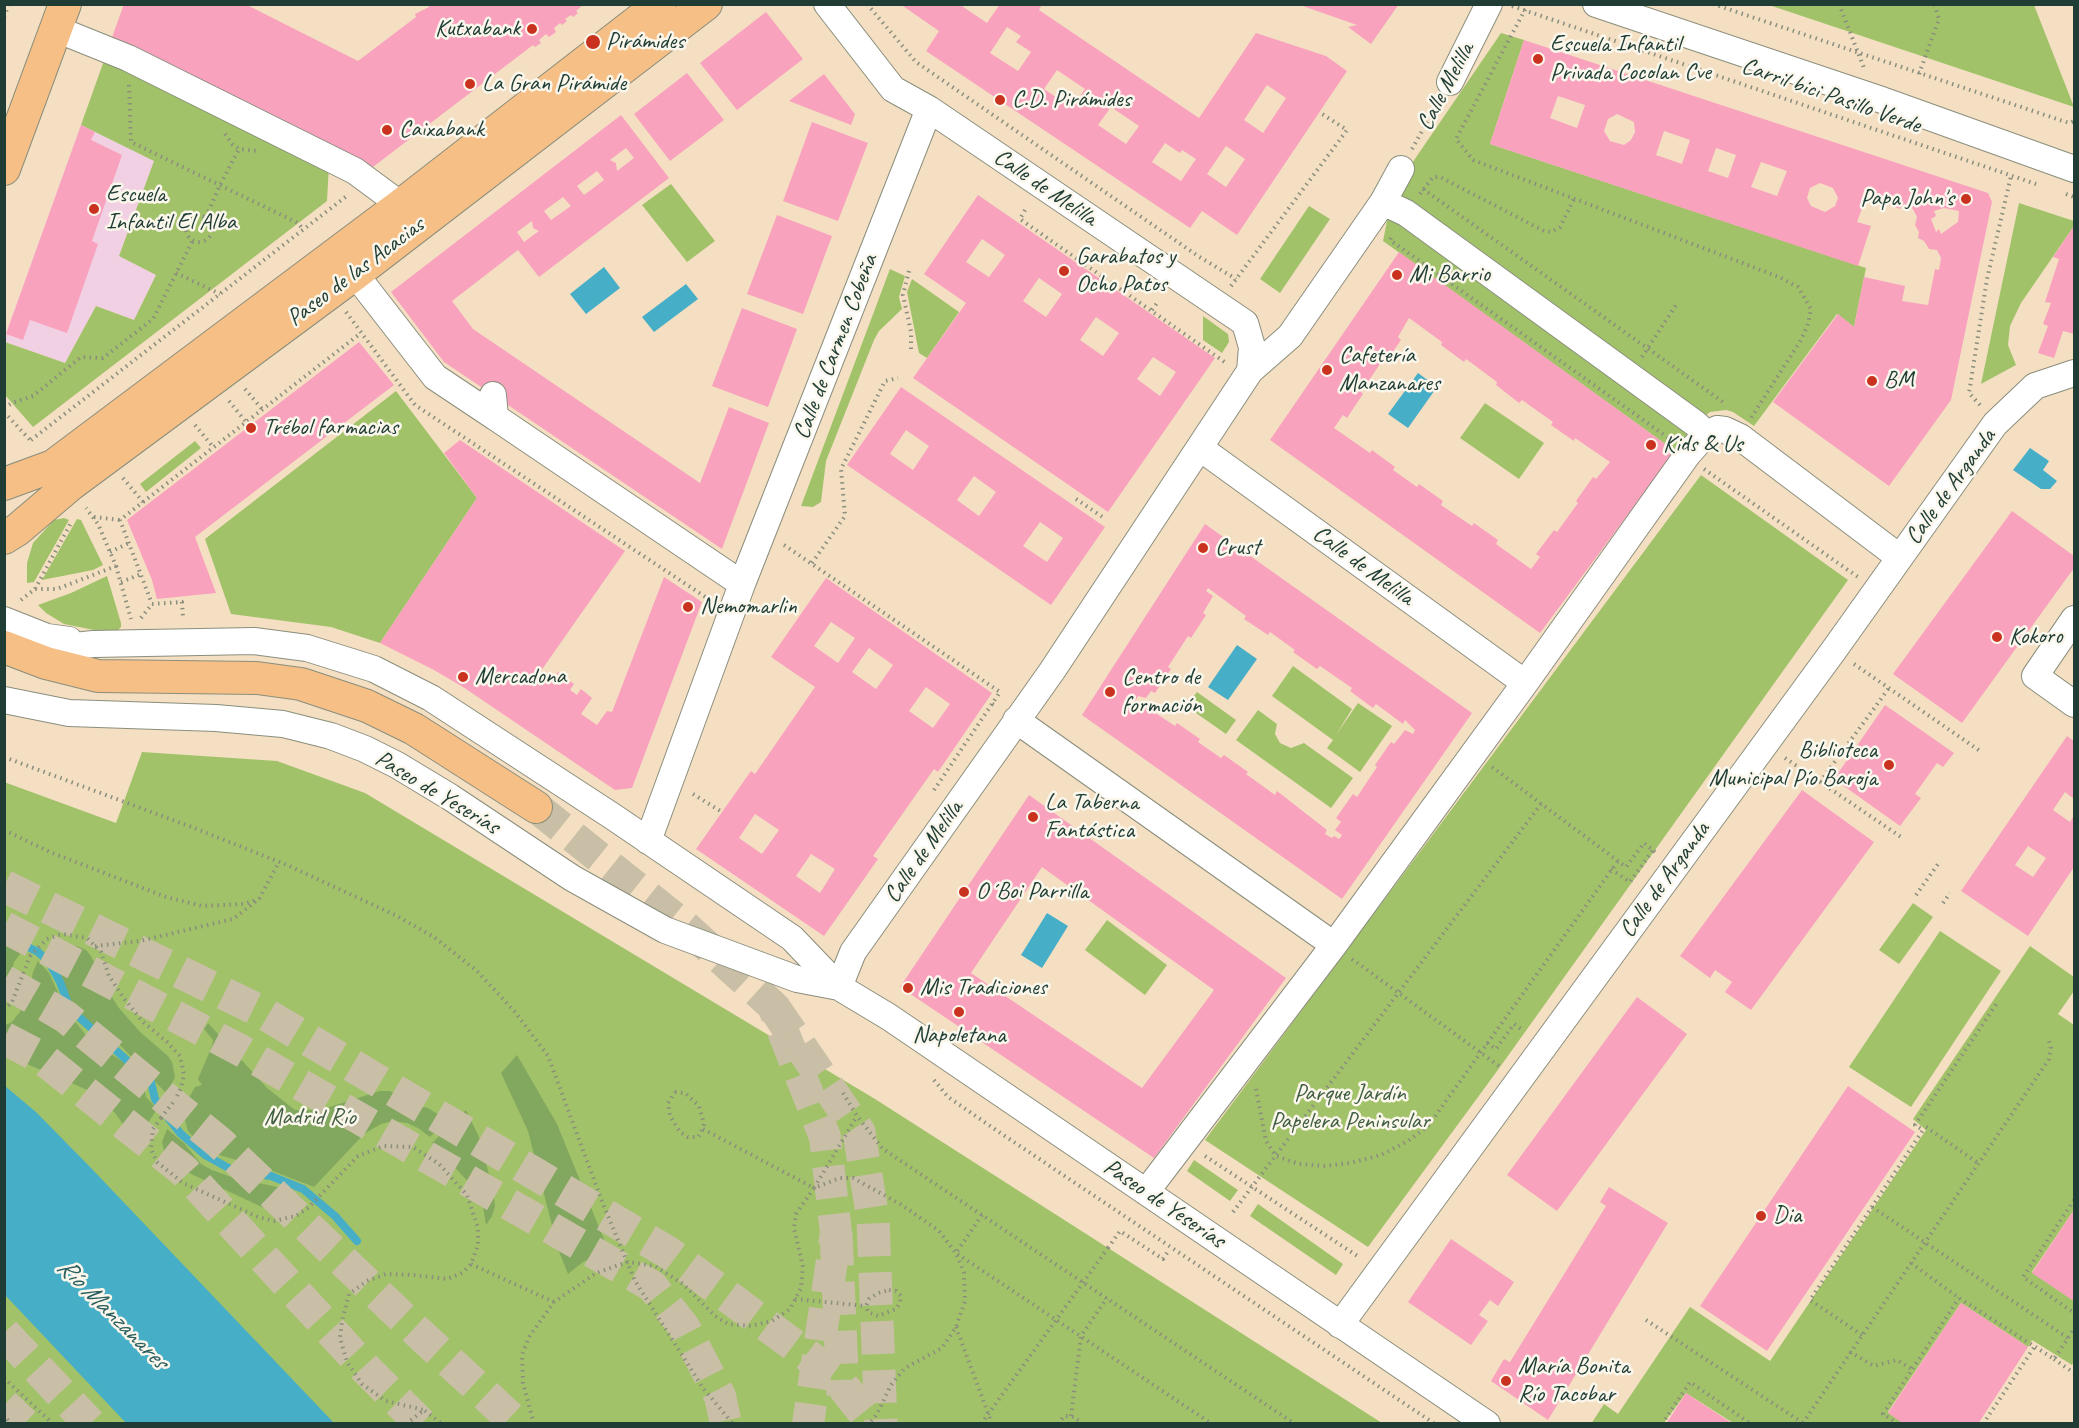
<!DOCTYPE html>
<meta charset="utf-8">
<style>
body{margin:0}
#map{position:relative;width:2079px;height:1428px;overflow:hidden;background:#f4dfc3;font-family:Caveat,sans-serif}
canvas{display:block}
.frame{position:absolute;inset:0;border:6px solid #1f3d34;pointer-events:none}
</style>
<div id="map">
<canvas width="2079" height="1428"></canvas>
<div class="frame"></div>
</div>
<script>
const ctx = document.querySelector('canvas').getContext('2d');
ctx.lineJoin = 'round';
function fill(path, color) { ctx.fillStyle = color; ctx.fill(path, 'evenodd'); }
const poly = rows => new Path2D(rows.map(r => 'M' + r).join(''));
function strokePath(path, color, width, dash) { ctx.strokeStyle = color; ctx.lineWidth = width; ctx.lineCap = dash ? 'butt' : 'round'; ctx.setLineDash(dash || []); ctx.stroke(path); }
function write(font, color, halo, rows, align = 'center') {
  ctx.font = font + ' Caveat,sans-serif'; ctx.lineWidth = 5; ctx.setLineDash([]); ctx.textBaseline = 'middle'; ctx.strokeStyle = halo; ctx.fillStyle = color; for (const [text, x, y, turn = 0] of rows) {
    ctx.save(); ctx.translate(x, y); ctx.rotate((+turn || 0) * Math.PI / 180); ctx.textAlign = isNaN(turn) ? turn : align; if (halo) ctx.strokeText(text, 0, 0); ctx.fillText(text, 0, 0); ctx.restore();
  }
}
fill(poly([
 [81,125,154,161,119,256,156,275,134,320,96,306,65,363,5,342,4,339]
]), '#f1d0e3');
fill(poly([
 [1769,5,2034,5,2074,107],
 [1501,33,1524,40,1490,144,1866,268,1854,327,1837,314,1754,426,1733,412,1726,410,1710,412,1696,424,1675,451,1383,241,1393,191],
 [106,55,329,165,327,201,33,427,5,395,5,342,65,363,96,306,134,320,156,275,119,256,154,161,81,125],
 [671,184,715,241,687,262,642,205],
 [2019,203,2074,221,2074,226,2021,303,2010,326,2008,345,2016,365,1981,384],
 [1309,206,1330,219,1280,293,1260,279],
 [890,269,905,276,899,297,902,309,879,331,874,340,826,461,821,502,813,507,801,506],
 [912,279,959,312,927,358,919,353,907,292],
 [1203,316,1228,334,1229,342,1222,353,1203,340],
 [396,391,477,498,380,643,331,627,231,614,205,539],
 [1485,403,1544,443,1519,479,1460,438],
 [195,441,201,448,146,492,140,484],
 [1701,475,1848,580,1500,1067,1368,1247,1205,1140],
 [64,518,69,520,34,582,27,583,27,563,33,543,54,520],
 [77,519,81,520,103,565,93,570,42,580],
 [107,576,121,623,121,627,114,634,64,624,46,613,38,605,71,593],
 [1293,666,1352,709,1336,735,1358,703,1392,726,1360,772,1327,748,1333,740,1272,696],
 [1197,692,1236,720,1226,734,1186,706],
 [1258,710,1277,724,1275,734,1280,743,1291,748,1304,743,1353,778,1331,808,1236,740],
 [142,752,277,761,365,793,875,1099,1382,1423,5,1423,4,782,116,823],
 [1913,903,1933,917,1899,964,1879,950],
 [1107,920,1167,965,1145,995,1085,950],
 [1940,931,2001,971,1911,1107,1849,1067],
 [2030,946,2074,977,2074,991,2058,1014,2074,1025,2074,1210,2032,1272,2074,1301,2074,1361,2072,1365,2032,1340,2028,1347,1961,1303,1888,1412,1904,1423,1733,1423,1686,1393,1664,1423,1591,1424,1604,1404,1618,1414,1690,1307,1770,1361,1926,1130,1913,1119],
 [1194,1160,1238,1190,1230,1201,1187,1171],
 [1258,1204,1343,1264,1336,1275,1250,1216]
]), '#a2c26a');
fill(poly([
 [5,940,23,950,14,962,5,999],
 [66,945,77,946,86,950,91,956,106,988,119,1008,140,1032,168,1056,172,1062,175,1077,167,1094,122,1047,103,1030,86,1021,75,1011,57,969,47,956,52,950],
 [38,961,49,973,66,1010,89,1039,129,1066,143,1083,146,1097,157,1109,141,1134,131,1135,115,1113,92,1092,20,1061,5,1052,5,1025,12,1022,26,1004,33,972],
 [208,1023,267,1088,295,1110,320,1110,380,1091,390,1091,418,1106,428,1108,447,1120,430,1137,418,1128,407,1123,393,1121,381,1124,364,1134,314,1187,270,1170,209,1152,199,1144,188,1131,184,1117,187,1101,195,1087,202,1085,198,1079,212,1046,213,1040,204,1029],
 [517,1055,557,1124,610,1254,593,1257,583,1262,568,1274,558,1249,528,1131,501,1073],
 [466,1110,479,1137,493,1189,495,1206,492,1216,486,1225,483,1206,473,1187,432,1143],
 [167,1129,184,1143,201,1164,212,1170,234,1178,282,1188,302,1198,298,1202,275,1208,264,1208,187,1172,175,1166,165,1155,162,1142]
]), '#81a85e');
fill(poly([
 [604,267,620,288,586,314,570,294],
 [686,284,698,299,654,332,642,317],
 [1418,373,1437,387,1408,428,1388,414],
 [2030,448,2049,461,2043,470,2057,481,2050,489,2041,489,2013,470],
 [1237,645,1257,659,1228,700,1208,687],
 [1047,913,1068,926,1042,968,1021,955],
 [5,1086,36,1112,91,1168,334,1423,126,1423,5,1295]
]), '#46aec6');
strokePath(poly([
 [4,935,38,952,49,962,60,982,70,1009,151,1082,155,1099,169,1119,180,1133,205,1155,234,1171,271,1176,303,1189,335,1216,357,1241]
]), '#46aec6', 8);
fill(poly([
 [124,4,245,4,358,61,416,17,415,14,429,7,427,4,584,4,576,11,578,13,573,17,571,15,565,19,567,21,562,25,560,23,554,28,556,32,549,37,546,34,539,40,541,43,535,47,533,45,369,170,110,43],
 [900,4,959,4,987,23,1000,4,1042,4,1039,10,1199,118,1256,33,1326,56,1347,71,1237,235,1202,211,1190,228,926,51,939,31],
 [1007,27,1021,36,1016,42,1031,52,1018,71,990,53],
 [1057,70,1085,89,1072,108,1044,89],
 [1267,85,1286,98,1263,133,1244,120],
 [1111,107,1139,126,1126,144,1098,125],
 [1165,143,1180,153,1182,150,1196,159,1181,181,1152,162],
 [1226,146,1245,159,1226,187,1207,174],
 [1297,4,1399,4,1371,44,1348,27,1357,25],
 [766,12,803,59,737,110,700,63],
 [1524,40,1988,193,1992,202,1951,400,1889,486,1773,402,1838,314,1854,327,1864,277,1905,286,1902,301,1928,305,1935,269,1939,270,1941,258,1937,250,1929,249,1924,241,1918,238,1919,232,1915,225,1917,217,1913,209,1902,205,1900,209,1866,197,1857,222,1871,226,1858,266,1490,144],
 [1558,96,1585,105,1577,128,1550,118],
 [1617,114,1634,122,1635,132,1631,140,1624,145,1610,141,1604,131,1608,119],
 [1664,131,1690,140,1682,164,1656,155],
 [1716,148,1736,155,1728,178,1708,171],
 [1761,162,1787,171,1777,196,1751,187],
 [1820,183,1833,188,1838,198,1835,206,1825,212,1811,206,1807,198,1810,188],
 [1944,208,1959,211,1958,222,1941,234,1939,229,1936,232,1931,219,1936,216,1934,211],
 [687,73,724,120,670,161,634,114],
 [824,74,855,114,851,125,789,101],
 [621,115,669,178,539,277,518,250,452,301,473,329,700,483,729,407,769,423,722,549,444,362,391,292],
 [626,148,634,158,617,171,616,163,610,160],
 [597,171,604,180,584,195,577,186],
 [563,197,571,206,551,220,544,211],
 [532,221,533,228,539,231,524,242,517,232],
 [812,122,868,143,838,221,783,201],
 [81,125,95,132,91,140,122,155,92,241,98,244,67,333,30,320,23,340,6,334],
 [978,195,1215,358,1108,512,913,378,966,303,924,274],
 [982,239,1005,255,989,277,966,262],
 [1039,278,1062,294,1046,317,1023,301],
 [1096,317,1119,333,1103,356,1080,340],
 [1153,357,1176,372,1160,396,1137,379],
 [777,215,832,236,803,314,747,294],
 [2074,226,2074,334,2063,331,2054,358,2038,353,2048,326,2043,324,2051,303,2045,302,2059,259,2053,257],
 [1399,252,1675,451,1540,633,1270,440],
 [1409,318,1442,342,1441,345,1464,362,1466,359,1497,382,1496,385,1519,403,1522,400,1553,422,1551,425,1574,441,1575,438,1610,462,1596,479,1593,477,1576,501,1578,503,1557,532,1554,530,1536,554,1540,557,1531,569,1496,544,1498,540,1474,523,1472,526,1441,505,1443,501,1419,484,1417,487,1393,470,1395,467,1372,450,1370,453,1334,428,1343,415,1347,418,1363,394,1361,392,1382,361,1385,363,1401,340,1398,337],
 [742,308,797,329,768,407,712,386],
 [359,342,394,385,195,537,216,593,157,599,152,580,127,520],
 [901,387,1105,527,1051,605,847,465],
 [906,430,929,446,913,470,890,454],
 [974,476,996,492,979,516,957,500],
 [1040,522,1063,538,1047,562,1023,546],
 [460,440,625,551,536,678,546,674,554,679,558,672,574,684,570,690,577,695,581,689,592,698,581,714,597,725,607,711,612,712,664,577,702,602,632,788,615,790,463,687,434,670,380,643,477,498,444,453],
 [2012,511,2074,556,2074,568,1962,723,1893,674],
 [1205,524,1472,713,1342,899,1082,715],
 [1208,588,1246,616,1244,619,1268,635,1270,632,1295,650,1293,652,1317,669,1320,666,1352,688,1350,691,1373,708,1376,704,1403,724,1405,720,1415,730,1413,734,1405,730,1394,744,1391,742,1375,765,1377,767,1357,797,1353,794,1336,818,1341,822,1335,830,1342,835,1339,839,1334,836,1332,838,1325,834,1327,830,1277,791,1275,795,1246,774,1248,772,1224,755,1221,758,1198,742,1200,739,1177,723,1175,726,1136,700,1138,696,1146,698,1151,691,1155,693,1171,669,1168,667,1188,636,1191,638,1206,615,1203,613,1213,596,1206,591],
 [826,578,992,693,938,772,934,769,873,856,878,859,824,936,696,849,751,771,755,774,815,687,771,657],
 [831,622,855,638,838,663,814,646],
 [869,648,893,665,876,689,852,672],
 [926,687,950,704,933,728,909,711],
 [755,814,779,830,762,854,739,838],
 [811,854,835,869,820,893,796,876],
 [1885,705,1954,753,1943,767,1937,763,1915,794,1921,798,1900,826,1834,779],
 [2067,736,2074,741,2074,799,2065,792,2053,810,2070,822,2074,815,2074,867,2028,936,1961,891],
 [2028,846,2046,858,2033,877,2015,865],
 [1802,790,1874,842,1751,1010,1725,992,1732,982,1715,970,1710,978,1680,956],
 [1029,795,1286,978,1154,1158,900,987],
 [1042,867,1214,990,1142,1088,971,973],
 [1637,997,1687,1034,1557,1211,1507,1175],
 [1848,1086,1915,1132,1767,1351,1700,1306],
 [1609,1187,1668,1223,1548,1420,1491,1381,1504,1359,1510,1362,1606,1206,1600,1202],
 [2074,1210,2074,1301,2032,1273],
 [1451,1239,1514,1282,1498,1306,1490,1300,1479,1315,1488,1321,1471,1345,1408,1302],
 [1961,1303,2028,1347,1978,1424,1904,1424,1888,1413],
 [1686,1393,1733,1424,1666,1424]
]), '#f9a2bd');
strokePath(poly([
 [536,807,687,928,773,1006,825,1137,836,1233,808,1424],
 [4,927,240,1050,652,1286,684,1327,720,1396,726,1424]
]), '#c9bfa6', 32, [32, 16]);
strokePath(poly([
 [4,886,260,1011,669,1253,834,1375,873,1424],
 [4,981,66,1017,220,1143,409,1324,517,1424],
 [773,1006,859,1132,873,1219,881,1424],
 [4,1038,42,1058,184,1171,365,1368,421,1424],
 [836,1233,843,1395],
 [4,1333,90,1424],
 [4,1405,24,1424]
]), '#c9bfa6', 33, [33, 16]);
const minor = poly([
 [827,4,893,89,929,109,1245,323,1252,347,1250,371,1052,671,853,952,839,987],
 [1596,4,1879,99,2074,169],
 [56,29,128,58,355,171,401,205],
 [1450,82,1489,4],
 [1383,202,1406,213,1696,424,1706,434],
 [355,274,435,377,495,417],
 [1250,371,1290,336,1383,202,1401,169],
 [493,395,495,417,742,584],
 [1200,448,1525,683],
 [2074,619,2035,676,2074,704],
 [4,620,47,637,69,640],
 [19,652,93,644,254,641,307,648,374,669,431,698,612,816,792,938,839,987,889,1017,1487,1424],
 [4,700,69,713,216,718,283,724,331,736,365,749,397,765,450,797,572,878,665,930,797,979,839,987],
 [1016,720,1334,945],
 [648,841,742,584,929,109],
 [1146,1192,1334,945,1525,683,1688,454,1706,434,1717,429,1725,430,1740,437,1899,557],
 [1340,1325,1834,650,1995,424,2035,386,2074,373]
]);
const major = poly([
 [4,169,65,4],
 [4,484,53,466,401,205,660,4],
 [4,538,17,530,70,485,355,274,706,4],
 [4,647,46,663,98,676,257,678,301,684,367,706,414,729,536,807]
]);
strokePath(minor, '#8a8e7c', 28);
strokePath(major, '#8a8e7c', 34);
strokePath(poly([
 [867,4,916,62,1198,256,1236,279],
 [1528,4,1456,139,1473,160,1779,277,1798,287,1811,309,1808,324,1801,340,1751,418],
 [1713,4,2069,123,2074,121],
 [1839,4,1864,68],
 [1512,6,2039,185],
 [4,17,9,4],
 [1919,74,1939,19,1934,4],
 [129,85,131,142,298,223,303,229],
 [225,134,232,144,239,149,258,151],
 [1412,149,1439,101],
 [1423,189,1726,404],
 [1420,194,1433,177,1440,177,1544,231,1551,232,1560,227,1574,199],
 [2066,194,2074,197],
 [1025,210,1020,219,1226,363],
 '186 229a13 13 0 1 1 26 0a13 13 0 1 1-26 0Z',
 [206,217,220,185,239,149],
 [1391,238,1390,240,1670,439],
 [1083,263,1089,255],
 [909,271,903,295,911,332,911,350],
 [176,273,220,294],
 [1231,286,1347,130,1319,112],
 [1152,310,1157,303],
 [346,312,415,405,710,600],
 [1642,357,1676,305],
 [245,389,262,409],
 [229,401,246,422],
 [1980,405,1969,393,1987,279,2011,176],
 [4,408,12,403,33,396,81,357,103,358,153,319,193,240],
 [4,412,32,442],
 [195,425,213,447],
 [31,440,348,195],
 [1704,469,1858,577],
 [123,478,143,502,120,520,152,604],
 [1076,499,1104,518],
 [143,502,361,333],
 [94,517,120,520],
 [784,545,1000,692,992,704,994,705],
 [110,552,129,543],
 [812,563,845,516,841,469,885,381,898,378],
 [116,566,131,619],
 [121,582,141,574],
 [35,589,72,521],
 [21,600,35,589,57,589,116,566,98,524,86,508],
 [152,604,182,602,183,618],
 [141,618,152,604],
 [1854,664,1980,751],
 [4,757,189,826,287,865,395,915,434,937,477,971,515,1012,548,1056,603,1204,635,1281,703,1388,733,1424],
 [1785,758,1901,837],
 [1492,767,1626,867,1644,843,1655,852],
 [1820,782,1889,688],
 [934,790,992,704],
 [693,794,722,812],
 [4,830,50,852,166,897,202,906,244,904,259,899],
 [1611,869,1630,882,1653,850],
 [1916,895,1938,864],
 [1943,903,1950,893],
 [47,939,62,934,87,938,101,952,109,976,123,997,142,1021,167,1042,180,1056,184,1074,181,1088,175,1100],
 [95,946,140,941,233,919,259,899,279,862],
 [1352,959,1499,1066],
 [4,1010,12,1002,30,956],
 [1487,1043,1496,1049,1514,1024,1524,1031],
 [934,1080,948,1097,996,1130,1435,1424],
 [1256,1089,1266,1141,1276,1156,1299,1164,1325,1166,1350,1163,1381,1155,1408,1141,1428,1126,1618,861],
 [675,1092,685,1093,699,1106,704,1124,701,1133,698,1137,688,1137,680,1132,670,1116,668,1103,675,1092],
 [843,1093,857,1116,883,1149,1295,1424],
 [161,1118,153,1129,151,1149,157,1162,183,1183,258,1217,274,1221,296,1216,308,1208,358,1156,383,1146,413,1147,439,1164,467,1195,478,1228,478,1245,471,1264,462,1273,447,1279,414,1275,386,1274,367,1281,349,1294,342,1321,340,1338,347,1362,362,1384,386,1401,424,1410],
 [1926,1127,1978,1163],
 [703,1129,814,1188,857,1116],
 [1205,1156,1359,1257],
 [2074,1200,2023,1277,2074,1313],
 [1872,1207,2068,1338],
 [1233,1212,1541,804],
 [982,1215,956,1253,1212,1424],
 [1108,1248,1120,1231,1163,1259,1169,1250],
 [1911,1263,1959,1298,2054,1359,2074,1329],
 [471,1264,554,1302],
 [889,1290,896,1291,901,1296,900,1303,896,1309,878,1316,868,1312,866,1306,869,1299,878,1293,889,1290],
 [795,1299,866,1306],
 [1646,1320,1803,1423],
 [956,1327,992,1424],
 [1862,1335,1810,1300,1923,1130,1915,1125,1997,1003],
 [1850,1352,1874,1366,1897,1360,1912,1369],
 [2054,1359,2074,1373],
 [4,1378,53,1424],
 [4,1414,10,1424],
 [1071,1416,1081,1336,1107,1298],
 [1803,1423,2049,1059,2051,1047,2049,1041],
 [406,1424,424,1410,442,1424],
 [534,1424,523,1383,522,1355,529,1337,554,1302,596,1273,628,1262,655,1266,683,1284,715,1316,728,1324,751,1326,772,1321,790,1309,801,1288,803,1267,794,1228,796,1214,814,1188,840,1178,853,1178,902,1205,939,1231,956,1253,964,1273,965,1301,956,1327,942,1348,905,1368,891,1385,877,1414,869,1424],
 [1058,1424,1064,1416,1074,1417,1083,1424],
 [1662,1424,1690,1382,1751,1424],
 [1898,1424,1883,1414,1959,1298],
 [1983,1424,2035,1346]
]), '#8a8e7c', 4, [1.5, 4.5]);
strokePath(minor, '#fff', 26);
strokePath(major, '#f5bf86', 32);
strokePath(poly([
 [30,956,47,939],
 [161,1118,175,1100],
 [981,1424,1108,1248]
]), '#8a8e7c', 4, [1.5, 4.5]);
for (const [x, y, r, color] of [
 [532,29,6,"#c8321e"],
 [593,42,8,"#c8321e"],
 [1538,59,6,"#c8321e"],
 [470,84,6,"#c8321e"],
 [1000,100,6,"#c8321e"],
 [387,130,6,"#c8321e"],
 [1966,199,6,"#c8321e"],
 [94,209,6,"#c8321e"],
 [1064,271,6,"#c8321e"],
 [1397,275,6,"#c8321e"],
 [1327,370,6,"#c8321e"],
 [1872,381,6,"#c8321e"],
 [251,428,6,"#c8321e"],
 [1651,445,6,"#c8321e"],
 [1203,548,6,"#c8321e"],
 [688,607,6,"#c8321e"],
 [1997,637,6,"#c8321e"],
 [463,677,6,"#c8321e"],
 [1110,692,6,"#c8321e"],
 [1889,765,6,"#c8321e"],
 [1033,817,6,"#c8321e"],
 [964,892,6,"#c8321e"],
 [908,988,6,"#c8321e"],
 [959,1012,6,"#c8321e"],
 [1761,1216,6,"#c8321e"],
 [1506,1381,6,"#c8321e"]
]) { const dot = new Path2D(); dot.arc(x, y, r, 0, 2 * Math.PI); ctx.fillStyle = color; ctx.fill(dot); strokePath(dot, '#fbf7ec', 2); }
write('24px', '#1f3d34', '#fbf7ec', [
 ["Kutxabank",520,29,"right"],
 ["Pirámides",606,42],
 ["Escuela Infantil",1550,45],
 ["Privada Cocolan Cve",1550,73],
 ["La Gran Pirámide",482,84],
 ["C.D. Pirámides",1012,100],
 ["Caixabank",399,130],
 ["Escuela",106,195],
 ["Infantil El Alba",106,223],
 ["Papa John's",1954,199,"right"],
 ["Garabatos y",1076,257],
 ["Ocho Patos",1076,285],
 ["Mi Barrio",1409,275],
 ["Cafetería",1339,356],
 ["Manzanares",1339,384],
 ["BM",1884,381],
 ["Trébol farmacias",263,428],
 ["Kids & Us",1663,445],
 ["Crust",1215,548],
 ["Nemomarlin",700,607],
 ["Kokoro",2009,637],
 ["Mercadona",475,677],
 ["Centro de",1122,678],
 ["formación",1122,706],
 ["Biblioteca",1877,751,"right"],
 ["Municipal Pío Baroja",1877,779,"right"],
 ["La Taberna",1045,803],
 ["Fantástica",1045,831],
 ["O´Boi Parrilla",976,892],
 ["Mis Tradiciones",920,988],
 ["Napoletana",959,1036,"center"],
 ["Dia",1773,1216],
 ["María Bonita",1518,1367],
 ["Río Tacobar",1518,1395]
], 'left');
write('24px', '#1f3d34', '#fbf7ec', [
 ["Calle Melilla",1446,87,-62],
 ["Carril bici Pasillo Verde",1831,96,19],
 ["Calle de Melilla",1045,188,34],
 ["Paseo de las Acacias",356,272,-37],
 ["Calle de Carmen Cobeña",836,347,-69],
 ["Calle de Arganda",1951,487,-54],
 ["Calle de Melilla",1363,566,36],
 ["Paseo de Yeserías",437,793,31],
 ["Calle de Melilla",924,852,-55],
 ["Calle de Arganda",1665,880,-54],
 ["Paseo de Yeserías",1164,1204,34]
]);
write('24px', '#405e42', '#fbf7ec', [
 ["Parque Jardín",1350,1094],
 ["Papelera Peninsular",1350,1122],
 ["Madrid Río",310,1118]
]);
write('italic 26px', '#2b5f60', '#fbf7ec', [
 ["Río Manzanares",112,1314,45]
]);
</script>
